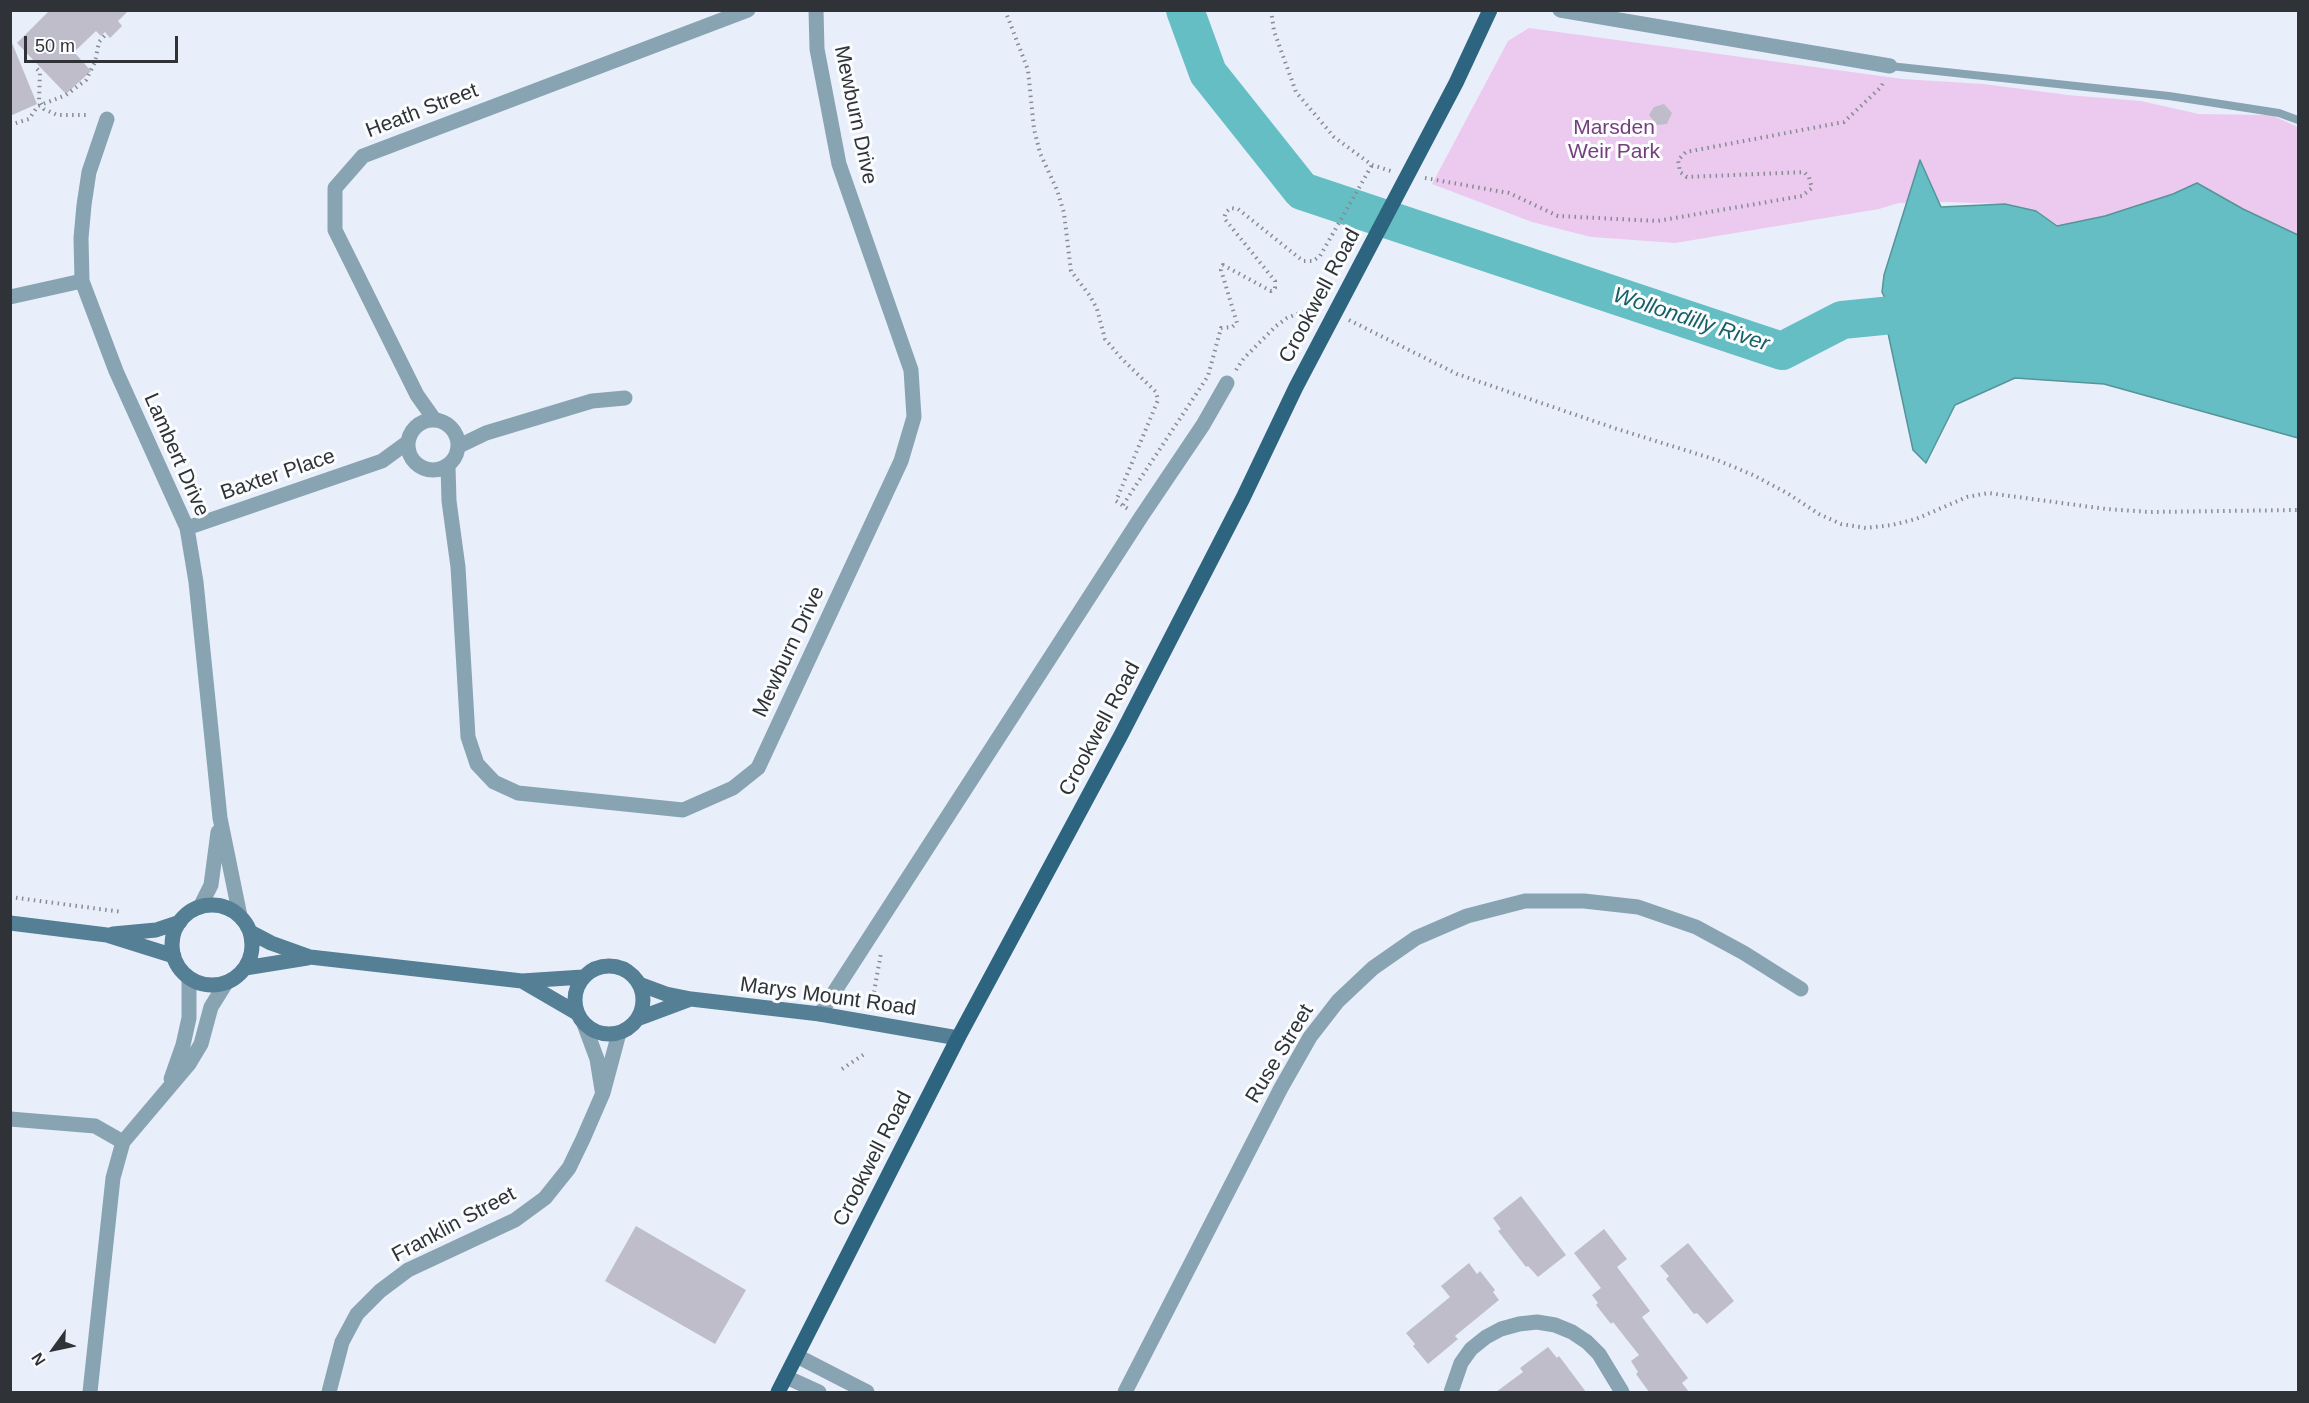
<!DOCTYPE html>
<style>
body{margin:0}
#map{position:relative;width:2309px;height:1403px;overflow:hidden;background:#e9effa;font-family:Arial,sans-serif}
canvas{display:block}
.frame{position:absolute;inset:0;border:12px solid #2f3236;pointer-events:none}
.north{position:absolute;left:24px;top:1319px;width:60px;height:60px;-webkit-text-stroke:4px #fbfcfe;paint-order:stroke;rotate:237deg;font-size:16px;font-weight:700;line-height:24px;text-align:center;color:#2f3236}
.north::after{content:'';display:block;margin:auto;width:21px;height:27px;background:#2f3236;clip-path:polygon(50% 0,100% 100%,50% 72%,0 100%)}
.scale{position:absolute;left:24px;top:36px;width:154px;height:27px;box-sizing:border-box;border:3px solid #2f3236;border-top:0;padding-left:8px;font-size:18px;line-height:21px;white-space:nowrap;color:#2f3236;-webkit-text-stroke:4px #fbfcfe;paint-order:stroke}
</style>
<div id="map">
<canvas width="2309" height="1403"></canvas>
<div class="frame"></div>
<div class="north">N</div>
<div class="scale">50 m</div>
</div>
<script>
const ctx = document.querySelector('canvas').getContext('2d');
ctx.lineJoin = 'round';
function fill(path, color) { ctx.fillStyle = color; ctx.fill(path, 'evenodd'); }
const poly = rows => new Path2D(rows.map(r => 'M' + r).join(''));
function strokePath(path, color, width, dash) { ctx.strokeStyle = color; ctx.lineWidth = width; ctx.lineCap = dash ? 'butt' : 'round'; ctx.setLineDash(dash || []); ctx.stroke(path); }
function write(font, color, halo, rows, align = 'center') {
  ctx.font = font + ' Arial,sans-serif'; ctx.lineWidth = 6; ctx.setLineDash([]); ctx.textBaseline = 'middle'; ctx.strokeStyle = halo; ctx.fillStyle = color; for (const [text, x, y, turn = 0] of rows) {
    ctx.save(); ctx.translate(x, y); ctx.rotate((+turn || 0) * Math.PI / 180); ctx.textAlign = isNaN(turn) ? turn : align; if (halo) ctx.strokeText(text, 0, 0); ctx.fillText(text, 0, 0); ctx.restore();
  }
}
fill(poly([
 [1529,28,1903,79,1984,84,2068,95,2141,101,2199,114,2271,115,2298,127,2298,235,2243,209,2197,183,2173,194,2105,216,2057,226,2036,211,2005,204,1948,202,1899,203,1879,209,1675,243,1591,237,1532,222,1432,184,1508,41]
]), '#eccaf0');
const water = poly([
 [1920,160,1941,207,2005,204,2036,211,2057,226,2105,216,2173,194,2197,183,2243,209,2298,235,2298,438,2104,384,2015,378,1955,405,1926,463,1913,450,1888,333,1893,315,1882,292,1884,275,1920,160]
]);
fill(water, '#65bec4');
strokePath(water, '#559499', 1.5);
strokePath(poly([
 [1185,10,1208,73,1302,191,1782,351,1842,320,1943,310]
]), '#65bec4', 38);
fill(poly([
 [50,10,129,10,118,21,122,26,110,38,105,32,101,36,96,31,74,52,91,71,66,94,17,43],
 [10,38,37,104,10,116],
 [1664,104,1672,113,1667,124,1657,125,1649,115,1654,107],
 [1521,1196,1566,1255,1538,1277,1528,1266,1526,1267,1498,1231,1501,1229,1493,1218],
 [636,1226,746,1290,715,1344,605,1281],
 [1604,1229,1627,1259,1617,1267,1650,1311,1642,1317,1688,1378,1682,1383,1689,1392,1649,1392,1636,1374,1638,1372,1631,1361,1639,1355,1613,1322,1611,1324,1596,1305,1598,1303,1592,1295,1601,1288,1574,1253],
 [1688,1243,1734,1301,1707,1324,1697,1313,1694,1314,1666,1279,1669,1276,1660,1266],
 [1469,1263,1477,1274,1480,1271,1495,1290,1493,1292,1499,1300,1455,1336,1458,1339,1428,1364,1413,1346,1415,1344,1406,1333,1450,1297,1441,1286],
 [1548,1347,1557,1358,1559,1356,1586,1392,1496,1392,1523,1372,1520,1368]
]), '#bebdc9');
strokePath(poly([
 [1005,10,1028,70,1034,129,1040,153,1057,190,1064,213,1071,271,1090,296,1097,309,1105,339,1122,359,1156,392,1158,400,1116,501,1128,509],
 [1271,10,1274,31,1296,92,1334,137,1372,165,1391,171],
 [37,69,40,72,39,100,44,109,57,115,90,115],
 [10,125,29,119,38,106,66,95,86,80,95,62,99,42,106,34],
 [1425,178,1509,193,1558,216,1657,221,1802,196,1812,188,1809,177,1804,172,1687,177,1680,172,1678,160,1686,152,1844,122,1881,87,1884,81],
 [1349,320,1457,374,1614,428,1717,460,1753,475,1787,493,1819,514,1841,524,1866,528,1892,525,1916,519,1967,497,1988,493,2106,509,2150,512,2298,510],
 [1236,370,1244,358,1276,326,1287,318,1302,312,1316,311],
 [1123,505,1208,376,1221,328,1232,327,1237,323,1221,270,1223,265,1271,291,1275,288,1275,281,1224,218,1226,212,1231,208,1238,209,1303,261,1313,261,1320,256,1372,165],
 [10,897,122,912],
 [874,992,881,953],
 [842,1069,866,1053]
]), '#878b93', 4, [1.5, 4.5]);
strokePath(poly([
 [1890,66,2169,96,2279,113,2298,120]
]), '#88a4b3', 8);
strokePath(poly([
 [1560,10,1890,66],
 [107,119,89,172,84,205,81,238,82,281,116,371,187,528,196,582,220,818,240,916],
 [10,297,82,281],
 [434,419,417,395,335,230,335,188,363,156,748,10],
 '408 445a25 25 0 1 1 50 0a25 25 0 1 1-50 0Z',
 [459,446,486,433,592,401,625,398],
 [448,466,449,501,458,567,468,737,477,764,494,782,518,793,683,810,733,788,758,768,901,461,914,417,911,370,839,164,817,49,816,10],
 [187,528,382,461,408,442],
 [200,907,211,885,218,832],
 [820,1014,1141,517,1203,425,1227,383],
 [584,1024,597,1059,602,1090],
 [171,1079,183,1045,189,1018,189,978],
 [10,1119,95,1126,123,1142],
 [797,1356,867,1392],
 [786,1377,819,1392],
 [90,1392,113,1178,123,1142,189,1064,201,1044,211,1007,226,983],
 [329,1392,342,1342,357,1314,380,1291,408,1270,515,1220,545,1198,569,1168,583,1139,603,1093,619,1033],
 [1125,1392,1281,1088,1310,1037,1338,1001,1373,968,1416,938,1467,916,1525,901,1584,901,1638,907,1696,927,1744,953,1801,989],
 [1451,1392,1461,1363,1471,1349,1486,1337,1501,1329,1519,1324,1537,1322,1555,1325,1572,1332,1587,1342,1599,1354,1622,1392]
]), '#88a4b3', 15);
strokePath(poly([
 '172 945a40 40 0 1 1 80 0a40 40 0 1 1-80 0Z',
 [10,923,107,935,174,956],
 [250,932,271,943,310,957,522,981,583,977],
 [113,934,156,930,180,922],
 '575 1000a34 34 0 1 1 68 0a34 34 0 1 1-68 0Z',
 [245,968,307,958],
 [522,981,577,1013],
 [639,984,666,994,691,999,820,1014,958,1038],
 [637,1019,688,1000]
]), '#547f95', 15);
strokePath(poly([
 [778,1392,958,1038,1121,735,1243,498,1296,387,1456,83,1490,10]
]), '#2d6580', 15);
write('21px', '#2f3236', '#fbfcfe', [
 ["Heath Street",422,111,-21],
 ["Mewburn Drive",855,115,78],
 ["Crookwell Road",1320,296,-62],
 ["Lambert Drive",176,455,66],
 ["Baxter Place",278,475,-19],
 ["Mewburn Drive",789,652,-65],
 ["Crookwell Road",1100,729,-62],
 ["Marys Mount Road",828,997,8],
 ["Ruse Street",1280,1054,-59],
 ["Crookwell Road",873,1159,-63],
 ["Franklin Street",454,1225,-28]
]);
write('21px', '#753e7c', '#fbfcfe', [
 ["Marsden",1614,128],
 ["Weir Park",1614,152]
]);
write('italic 22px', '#166166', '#fbfcfe', [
 ["Wollondilly River",1691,320,18]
]);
</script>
